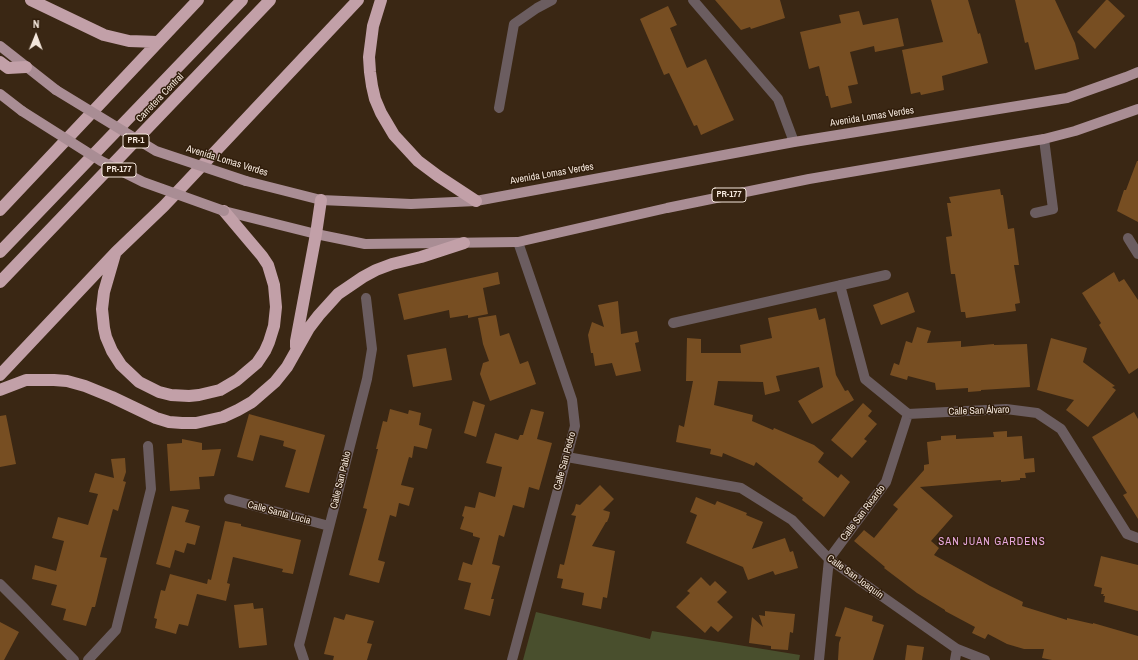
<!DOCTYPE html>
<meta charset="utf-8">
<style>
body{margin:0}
#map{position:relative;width:1138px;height:660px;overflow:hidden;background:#3a2714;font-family:"Archivo Narrow",sans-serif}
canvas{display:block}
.north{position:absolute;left:16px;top:16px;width:40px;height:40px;-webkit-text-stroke:3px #301d0b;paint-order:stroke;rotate:1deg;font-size:11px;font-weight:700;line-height:16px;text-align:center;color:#f4e7dc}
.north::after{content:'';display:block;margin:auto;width:14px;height:18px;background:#f4e7dc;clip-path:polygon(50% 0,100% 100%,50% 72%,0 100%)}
</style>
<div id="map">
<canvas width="1138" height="660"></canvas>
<div class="north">N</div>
</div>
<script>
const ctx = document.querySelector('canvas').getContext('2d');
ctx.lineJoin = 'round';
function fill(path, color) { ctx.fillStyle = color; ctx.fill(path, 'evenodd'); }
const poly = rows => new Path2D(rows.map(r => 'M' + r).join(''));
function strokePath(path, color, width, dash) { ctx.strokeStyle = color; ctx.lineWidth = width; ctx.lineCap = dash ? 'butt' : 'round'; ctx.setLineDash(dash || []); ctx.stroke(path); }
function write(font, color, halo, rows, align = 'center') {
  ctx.font = font + ' "Archivo Narrow",sans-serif'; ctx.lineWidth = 3; ctx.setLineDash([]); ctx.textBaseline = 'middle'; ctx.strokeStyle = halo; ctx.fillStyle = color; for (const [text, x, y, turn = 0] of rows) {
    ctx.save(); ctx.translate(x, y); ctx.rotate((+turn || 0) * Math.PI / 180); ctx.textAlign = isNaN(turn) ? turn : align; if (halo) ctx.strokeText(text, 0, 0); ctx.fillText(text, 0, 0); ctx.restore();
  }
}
fill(poly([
 [536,612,650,639,652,631,800,655,799,660,523,660]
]), '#494f2d');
fill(poly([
 [715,0,780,0,785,18,751,29,750,27,741,30],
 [931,0,968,0,978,34,980,33,988,63,942,76,944,90,921,95,920,92,911,94,902,50,943,42],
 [1015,0,1055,0,1075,43,1079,59,1035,70,1028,42,1025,43],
 [1106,0,1108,0,1125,16,1095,49,1077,32],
 [668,6,677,25,670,28,687,68,706,59,734,120,701,135,697,125,694,126,669,73,664,75,640,19],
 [859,11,863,25,898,18,904,46,875,52,874,46,850,52,858,84,848,86,852,103,831,108,828,96,826,96,819,66,809,69,800,32,841,23,839,15],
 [1137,161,1138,161,1138,222,1117,211,1124,190,1126,190],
 [1000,189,1001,195,1003,195,1008,229,1014,228,1019,265,1014,265,1020,303,1015,304,1016,311,966,318,965,312,961,312,955,274,951,274,946,237,952,236,947,203,951,203,949,197],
 [498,272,500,284,483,288,488,314,468,318,468,315,450,318,449,310,404,320,398,294],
 [1114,272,1119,282,1124,279,1138,300,1138,368,1129,374,1099,325,1101,323,1082,293],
 [908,292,915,312,881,325,873,305],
 [618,301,621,334,637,331,639,342,635,343,641,371,616,376,612,363,595,366,593,353,591,353,588,335,592,322,604,327,598,305],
 [816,308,819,320,825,318,836,375,845,391,848,390,854,400,812,424,798,401,823,387,819,367,776,376,780,391,765,395,763,382,718,381,714,405,753,415,752,421,773,430,774,428,814,445,824,453,818,462,838,478,841,474,850,482,824,517,802,500,803,498,756,462,754,466,723,453,722,457,710,454,711,449,676,442,679,425,684,427,693,381,686,381,687,338,701,339,701,353,741,353,740,345,772,338,768,318],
 [496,315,500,336,509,333,520,364,528,361,536,384,490,401,480,374,483,363,489,361,483,344,478,318],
 [917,327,931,331,927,343,961,341,961,347,994,344,994,345,1027,344,1030,387,981,390,981,391,968,392,968,388,936,390,935,383,908,376,907,380,890,375,894,363,899,365,906,341,912,343],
 [1051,338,1087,348,1083,362,1115,386,1112,387,1116,390,1088,427,1066,410,1074,400,1037,390],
 [446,348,452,380,413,387,407,355],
 [473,401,485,405,476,437,464,433],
 [863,403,872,411,868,416,877,424,864,439,867,441,852,458,831,440],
 [390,409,408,414,409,410,421,413,419,425,432,429,427,449,414,446,412,458,409,457,401,485,414,488,409,506,399,503,396,517,390,515,378,560,385,562,379,583,349,575,367,509,363,508,378,449,376,449,383,421,387,422],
 [531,409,544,412,537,439,552,443,539,490,529,487,524,508,513,505,504,537,499,535,492,564,500,566,491,599,494,599,490,616,464,609,471,583,458,580,463,562,472,565,480,538,473,536,473,533,460,529,464,517,462,516,465,506,475,508,479,492,495,497,502,467,486,463,495,433,518,440,520,435,523,435],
 [1134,412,1138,419,1138,519,1123,495,1127,493,1092,437],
 [249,414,325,435,309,493,285,487,296,450,283,446,284,441,260,435,253,461,237,457],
 [6,415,16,464,0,467,0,416],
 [1007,431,1007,437,1022,436,1024,459,1034,458,1035,472,1025,473,1026,478,1020,478,1020,480,1001,482,1001,480,920,487,953,516,931,541,939,548,934,555,990,586,1023,602,1022,606,1067,620,1067,618,1093,624,1093,623,1138,636,1138,660,1052,660,1042,658,1044,649,1024,649,1007,644,988,634,985,639,972,633,975,627,945,611,945,610,917,593,884,568,885,567,854,541,864,530,874,538,898,509,893,505,924,470,924,465,929,464,927,442,941,440,941,436,956,435,956,439,994,437,993,432],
 [182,439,202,443,202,450,221,449,214,476,199,477,200,489,170,491,167,444,182,443],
 [125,458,126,472,123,481,126,482,118,511,113,509,100,557,107,558,95,607,92,607,86,626,63,620,66,609,51,605,57,585,32,579,35,565,56,571,64,541,52,538,58,517,88,525,98,494,89,492,95,473,114,478,111,459],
 [600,485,614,499,603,510,610,512,609,517,607,522,606,522,592,546,615,551,607,598,603,597,601,609,582,605,584,593,561,588,563,579,557,578,560,564,564,565,576,516,571,515,574,511,576,504,580,505],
 [696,497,715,505,717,501,747,513,746,515,763,522,752,549,785,538,790,552,793,551,798,568,775,575,773,571,748,580,743,567,686,543,697,515,690,512],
 [172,506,189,510,185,522,200,526,195,545,187,543,184,553,175,550,170,568,156,564],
 [225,521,241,524,241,526,301,540,293,574,282,572,283,569,233,557,227,583,230,584,226,601,197,594,188,626,179,624,176,634,155,628,157,619,154,618,161,590,165,591,170,574,207,584,208,579,211,580],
 [1101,556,1138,565,1138,611,1104,602,1105,596,1103,596,1104,594,1101,594,1102,588,1094,586],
 [701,577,710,586,715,581,727,592,717,602,733,617,718,632,711,626,705,633,676,607,690,593,687,591],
 [253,603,254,609,263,608,267,645,239,648,234,605],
 [845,607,873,616,872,621,884,625,873,660,838,660,839,643,841,637,835,636],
 [765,611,795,614,793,633,790,632,788,650,771,649,771,646,749,643,752,617,763,627,759,615,765,616],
 [346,614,374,621,367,643,372,644,367,660,333,660,334,656,324,654,334,617,344,620],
 [0,622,19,632,4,660,0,660],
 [907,645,924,647,922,660,905,660]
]), '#774e22');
strokePath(poly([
 [693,0,778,99,794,142],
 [499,108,514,24,537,8,552,0],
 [1035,213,1053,209,1044,139],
 [1128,238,1138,254],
 [840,285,865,379,908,414,1006,409,1037,413,1061,429,1127,534,1138,538],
 [673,323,886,275],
 [567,457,741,488,792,520,829,559,957,649,985,660],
 [229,499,329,526],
 [0,584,24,608,74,660],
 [88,660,116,630,151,489,148,446],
 [304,660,299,645,367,379,372,349,366,298],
 [512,660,575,426,572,400,518,242],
 [819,660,829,559,886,482,908,414],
 [955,660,957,649]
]), '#6b5d60', 10);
strokePath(poly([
 [0,46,56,90],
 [0,94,22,111],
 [246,181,321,200,411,204,476,201,794,142,1067,98,1126,77,1138,72],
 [224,211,316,234,365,244,518,242,667,208,809,179,1044,139,1075,131,1138,109]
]), '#a98d94', 10);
strokePath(poly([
 [31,0,104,35,129,41,158,42],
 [381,0,373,26,369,57,370,72,372,86,375,99,381,113,394,135,418,161,438,176,476,201],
 [0,62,8,68,26,67],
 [0,210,198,0],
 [0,252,242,0],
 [115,254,104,292,102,309,104,328,106,337,112,351,121,365,139,382,159,392,171,395,189,396,199,395,220,390,237,380,257,363,265,351,269,342,274,326,276,307,274,285,268,265,262,256,224,211],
 [0,282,270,0],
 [296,347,296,341,316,234,321,200],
 [0,375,116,252,164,206,358,0],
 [0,390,26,380,54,380,67,381,85,386,112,397,156,418,169,422,182,423,196,423,223,417,238,410,252,402,275,382,287,367,309,328,319,315,338,294,363,277,376,270,392,264,421,257,464,243]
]), '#c2a0a8', 12);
strokePath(poly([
 [56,90,156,151,246,181],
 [22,111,101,161,143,182,224,211]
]), '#a98d94', 10);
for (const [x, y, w] of [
 [136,141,26],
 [119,170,34],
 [729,195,34]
]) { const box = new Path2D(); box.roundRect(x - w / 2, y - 7, w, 14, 3); ctx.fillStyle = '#301d0b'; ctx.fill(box); strokePath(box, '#f4e7dc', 1); }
write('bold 9px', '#f4e7dc', null, [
 ["PR-1",136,141],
 ["PR-177",119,170],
 ["PR-177",729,195]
]);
write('10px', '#f4e7dc', '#301d0b', [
 ["Carretera Central",160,98,-46],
 ["Avenida Lomas Verdes",872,117,-9],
 ["Avenida Lomas Verdes",227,161,17],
 ["Avenida Lomas Verdes",552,174,-10],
 ["Calle San Álvaro",979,411,-2],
 ["Calle San Pedro",565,461,-75],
 ["Calle San Pablo",341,480,-76],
 ["Calle Santa Lucia",279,513,15],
 ["Calle San Ricardo",863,513,-53],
 ["Calle San Joaquín",855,577,36]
]);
ctx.letterSpacing = '1px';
write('11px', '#e5a7db', '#301d0b', [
 ["SAN JUAN GARDENS",992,542]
]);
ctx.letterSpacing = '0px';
</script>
